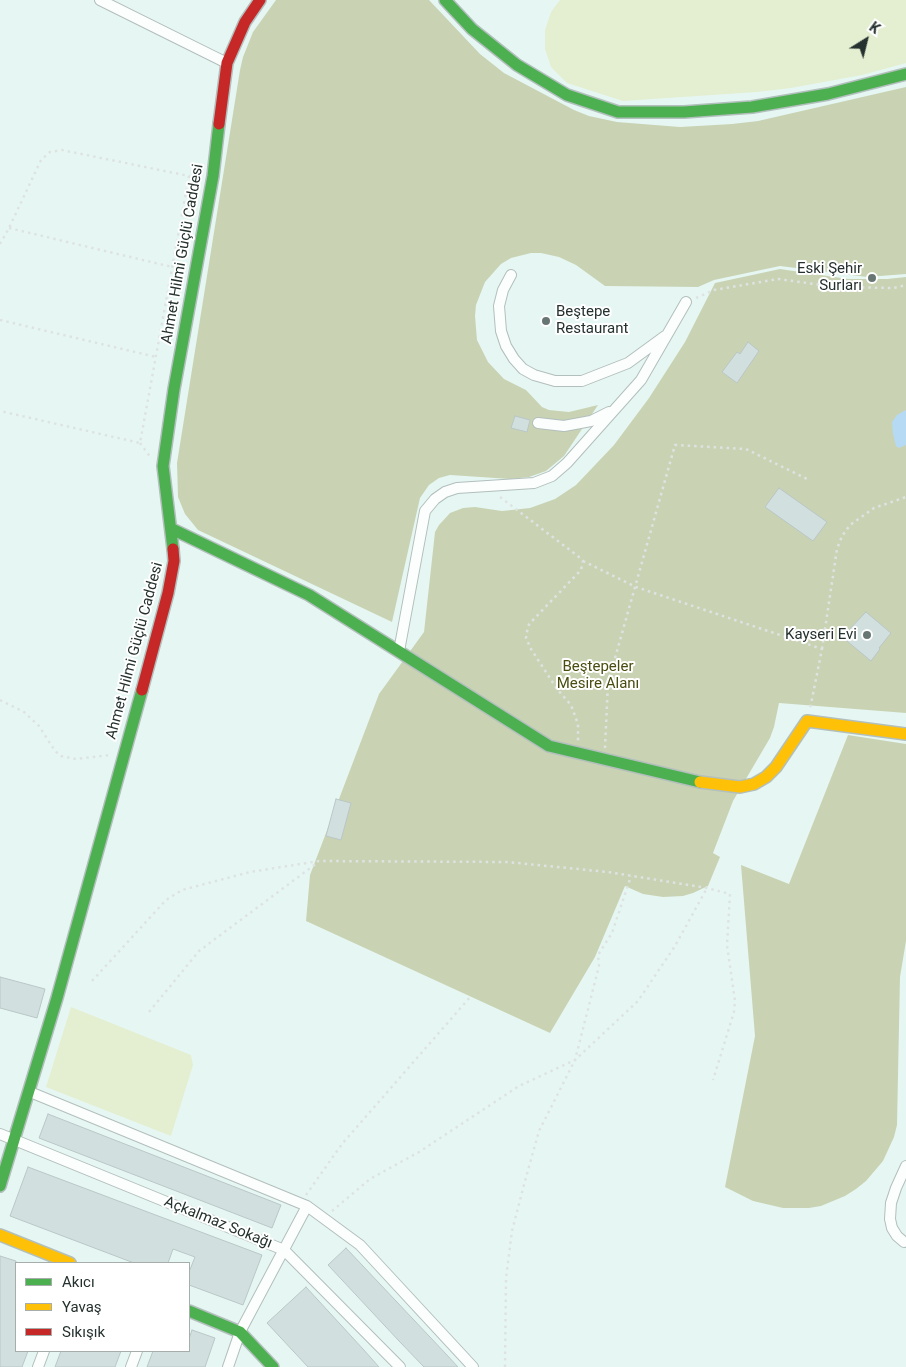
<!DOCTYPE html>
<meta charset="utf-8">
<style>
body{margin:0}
#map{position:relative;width:906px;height:1367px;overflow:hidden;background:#e6f7f3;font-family:Roboto,sans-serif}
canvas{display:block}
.legend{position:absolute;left:15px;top:1262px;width:175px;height:90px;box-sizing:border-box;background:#fff;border:1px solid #a7adab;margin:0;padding:6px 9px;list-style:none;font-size:15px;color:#24312e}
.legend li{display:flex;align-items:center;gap:10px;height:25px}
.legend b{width:25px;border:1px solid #a7adab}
.north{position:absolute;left:841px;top:15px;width:50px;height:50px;-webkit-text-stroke:4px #fff;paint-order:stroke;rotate:36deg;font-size:14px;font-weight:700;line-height:20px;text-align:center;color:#24312e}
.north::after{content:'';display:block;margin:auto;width:18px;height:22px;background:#24312e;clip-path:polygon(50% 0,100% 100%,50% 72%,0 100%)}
</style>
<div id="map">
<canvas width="906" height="1367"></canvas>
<ul class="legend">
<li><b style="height:6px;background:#4caf50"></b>Akıcı</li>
<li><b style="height:6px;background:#ffc107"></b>Yavaş</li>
<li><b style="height:6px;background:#c62828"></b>Sıkışık</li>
</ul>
<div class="north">K</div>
</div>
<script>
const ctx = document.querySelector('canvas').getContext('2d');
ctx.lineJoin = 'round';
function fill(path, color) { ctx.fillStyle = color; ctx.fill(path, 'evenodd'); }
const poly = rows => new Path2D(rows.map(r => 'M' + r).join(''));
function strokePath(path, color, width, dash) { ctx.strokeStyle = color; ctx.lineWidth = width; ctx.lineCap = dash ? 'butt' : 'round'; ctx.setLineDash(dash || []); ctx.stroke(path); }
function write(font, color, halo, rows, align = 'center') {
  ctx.font = font + ' Roboto,sans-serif'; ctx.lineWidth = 4; ctx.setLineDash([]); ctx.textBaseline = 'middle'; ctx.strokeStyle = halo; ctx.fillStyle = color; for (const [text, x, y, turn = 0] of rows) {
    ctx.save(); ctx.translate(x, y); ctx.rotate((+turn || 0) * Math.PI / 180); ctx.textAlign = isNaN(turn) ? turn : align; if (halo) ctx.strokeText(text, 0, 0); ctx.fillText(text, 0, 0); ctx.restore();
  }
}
fill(poly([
 [560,0,906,0,906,63,862,75,791,88,757,92,623,101,567,83,551,67,545,49,545,30,551,12],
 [71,1007,191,1055,193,1065,171,1136,46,1087]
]), '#e4eed0');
fill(poly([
 [276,0,429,0,480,54,504,73,574,110,589,116,617,122,680,127,732,124,758,121,906,87,906,274,867,277,780,266,714,280,698,287,605,286,576,265,559,257,541,253,531,253,511,258,501,264,485,282,476,305,475,316,477,340,488,362,504,379,526,390,542,407,549,410,569,412,598,405,564,456,546,471,529,477,510,479,450,475,439,478,429,485,420,498,392,622,198,530,185,514,178,497,177,463,240,70,243,57,253,32],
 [780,269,848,279,887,279,906,277,906,713,779,703,774,727,770,738,733,801,713,853,720,857,708,886,693,893,683,896,663,897,643,894,625,886,595,957,550,1033,306,921,310,875,379,694,424,632,435,532,439,525,450,513,463,508,475,507,502,511,530,508,555,499,576,485,614,445,649,398,685,342,715,283],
 [848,735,906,744,906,941,900,977,897,1125,894,1137,883,1161,866,1181,856,1189,845,1196,821,1206,809,1208,783,1208,753,1201,725,1187,755,1036,741,865,789,884]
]), '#c9d3b4');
fill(poly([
 [906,410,906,445,899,448,896,446,893,434,892,422,897,415]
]), '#b6daf3');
const building = poly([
 [748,342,759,351,737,383,722,372,737,352,740,354,748,342],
 [515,416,530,420,527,432,511,428,515,416],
 [779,488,827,522,813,541,765,507,779,488],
 [866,612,891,633,879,648,880,649,871,661,842,637,866,612],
 [336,799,351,803,341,840,326,836,336,799],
 [0,977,45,989,37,1018,0,1008,0,977],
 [48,1114,281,1205,272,1228,39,1138,48,1114],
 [28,1167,262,1255,243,1305,189,1285,189,1272,195,1257,173,1249,168,1263,134,1263,10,1216,28,1167],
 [346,1248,446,1354,458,1367,424,1367,399,1341,328,1265,346,1248],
 [0,1256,16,1261,16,1351,28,1351,22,1367,0,1367,0,1256],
 [306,1287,363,1349,379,1367,308,1367,267,1323,306,1287],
 [192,1330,215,1338,205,1367,147,1367,153,1351,189,1351,189,1339,192,1330],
 [61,1351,121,1351,115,1367,55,1367,61,1351]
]);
fill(building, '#d2dfdf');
strokePath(building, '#b9c7c6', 1);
const street = poly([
 [100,0,227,63],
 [511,275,503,290,499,306,501,331,506,346,514,359,523,369,534,375,555,381,582,381,628,363,665,336],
 [538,423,564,426,591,421,609,412],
 [399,651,425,511,435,499,445,492,457,488,534,483,552,476,567,463,641,380,686,302],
 [30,1092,307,1206,360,1245,473,1367],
 [0,1134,284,1250,400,1367],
 [904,1242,897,1236,892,1228,890,1219,891,1203,896,1188,906,1166],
 [38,1367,44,1351],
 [131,1367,137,1351],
 [228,1367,240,1332,307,1206]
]);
const fast = poly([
 [445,0,472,29,517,65,567,95,618,112,684,112,752,107,828,94,906,74],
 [172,529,309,595,549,746,700,782],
 [173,549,163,466,174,389,213,176,219,124],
 [0,1186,57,998,142,690],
 [189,1311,240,1332,273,1367]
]);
const slow = poly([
 [700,782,740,787,754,784,766,777,776,767,807,721,906,734],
 [0,1235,70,1263]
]);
const jam = poly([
 [219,124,227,63,245,22,260,0],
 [142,690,168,593,174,561,173,549]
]);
strokePath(street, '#b2bfbc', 12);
strokePath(fast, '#b2bfbc', 14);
strokePath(slow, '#b2bfbc', 14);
strokePath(jam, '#b2bfbc', 14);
strokePath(poly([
 [9,228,172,267],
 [0,244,9,228,41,160,50,152,62,150,189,176,140,443,0,411],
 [696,298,714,290,778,279,836,287,894,288,906,285],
 [0,320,156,357],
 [140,443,151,458],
 [500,497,579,557,583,561,581,570,532,621,528,626,526,638,531,649,557,689,571,705,578,724,578,741],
 [583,561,636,587,822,649,810,709],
 [822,649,837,549,842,536,850,525,874,508,906,497],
 [0,700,24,712,39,726,55,751,61,756,76,759,110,755],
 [605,748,608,683,675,445,746,449,809,480],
 [92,981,166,900,182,890,250,872,319,861,507,862,608,872,707,888,730,894,727,945,735,1001,734,1012,713,1080],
 [149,1012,199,951,317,863],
 [306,1195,342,1144,471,996],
 [332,1211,370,1179,419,1152,519,1086,575,1060,638,1001,675,946,707,888],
 [505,1367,506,1278,512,1231,525,1181,539,1131,575,1060,599,966,598,955,612,933,631,876]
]), '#dee3e2', 2.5, [2.5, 4]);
strokePath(street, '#fbfefd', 10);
strokePath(fast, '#4caf50', 11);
strokePath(slow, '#ffc107', 11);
strokePath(jam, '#c62828', 11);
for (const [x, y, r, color] of [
 [872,278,5,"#687673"],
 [546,321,5,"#687673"],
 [867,635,5,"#687673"]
]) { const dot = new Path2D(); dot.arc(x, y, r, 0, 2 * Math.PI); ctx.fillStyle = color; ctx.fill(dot); strokePath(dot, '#fff', 2); }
write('15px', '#24312e', '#fff', [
 ["Ahmet Hilmi Güçlü Caddesi",183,254,-80],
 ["Ahmet Hilmi Güçlü Caddesi",135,651,-75],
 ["Açkalmaz Sokağı",218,1223,22]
]);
write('15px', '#24312e', '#fff', [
 ["Eski Şehir",862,269],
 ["Surları",862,286],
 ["Beştepe",556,312,"left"],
 ["Restaurant",556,329,"left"],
 ["Kayseri Evi",857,635]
], 'right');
write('15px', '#4a4d10', '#fff', [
 ["Beştepeler",598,667],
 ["Mesire Alanı",598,684]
]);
</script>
